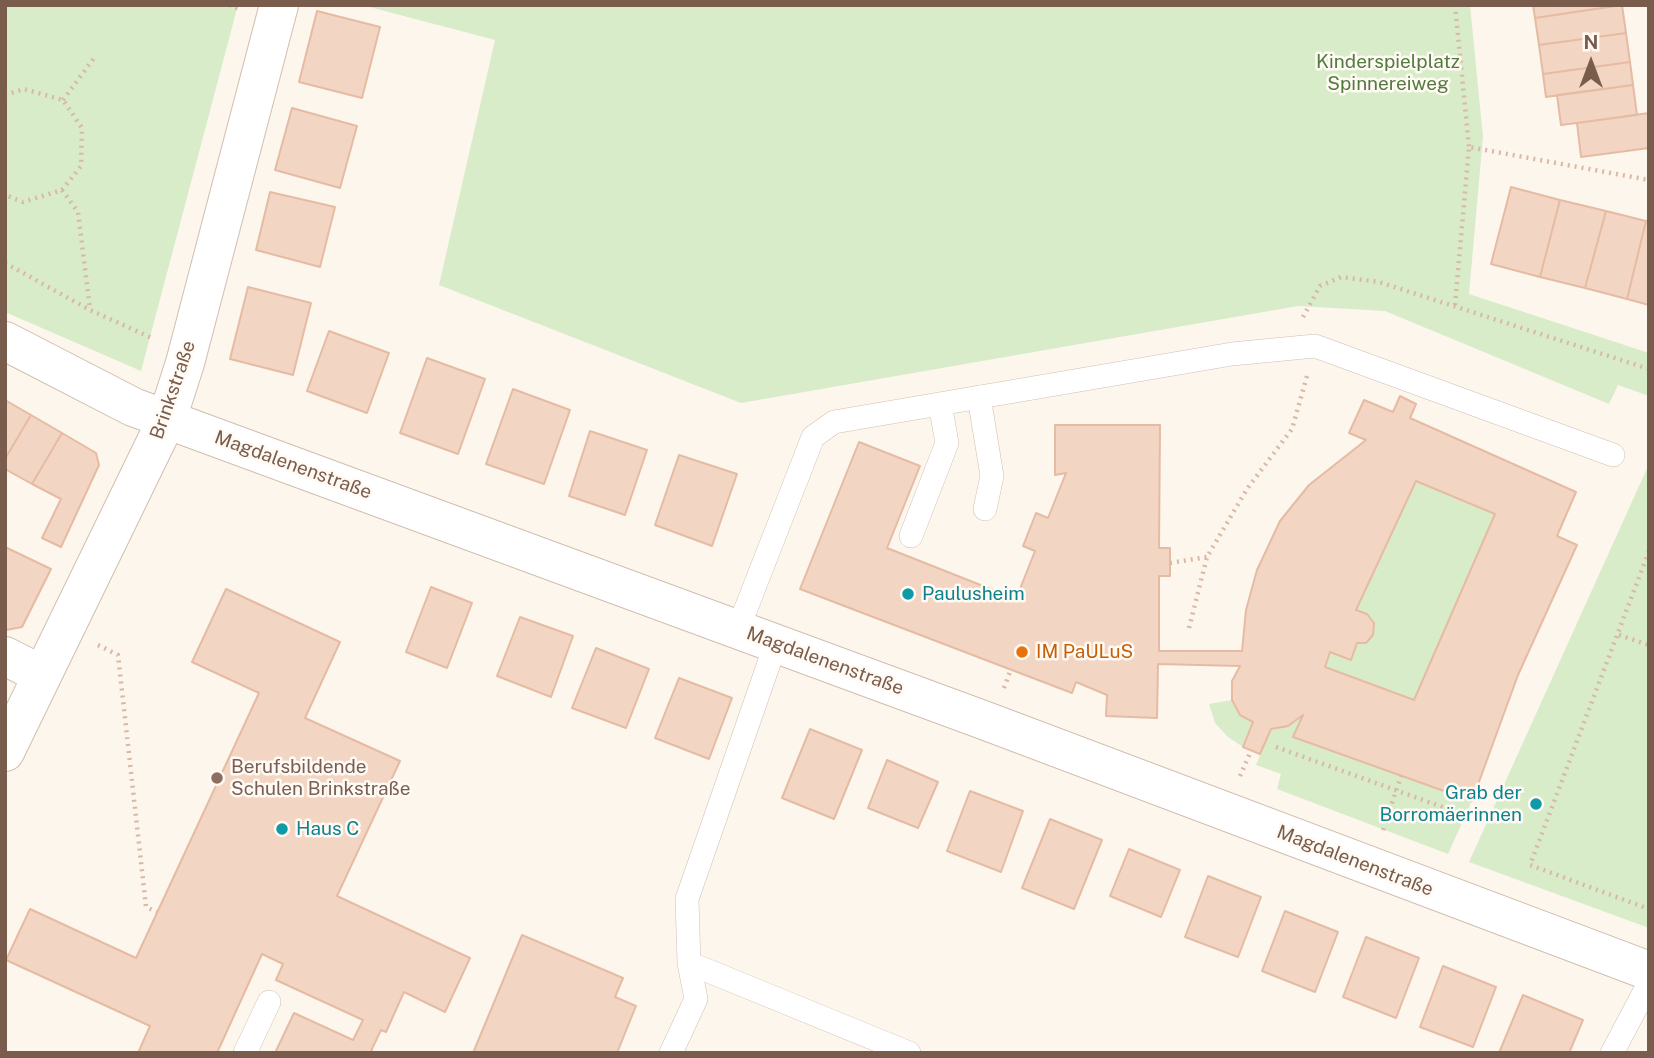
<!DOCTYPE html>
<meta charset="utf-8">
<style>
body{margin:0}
#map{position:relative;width:1654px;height:1058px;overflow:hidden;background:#fdf6ec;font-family:"Public Sans",sans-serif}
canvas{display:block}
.frame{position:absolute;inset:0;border:7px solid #7a5c4d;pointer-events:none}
.north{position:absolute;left:1556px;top:28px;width:70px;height:70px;-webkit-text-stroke:5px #fffaf3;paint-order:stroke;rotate:0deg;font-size:19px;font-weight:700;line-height:28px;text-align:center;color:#7a5c4d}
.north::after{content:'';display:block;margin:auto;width:24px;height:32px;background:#7a5c4d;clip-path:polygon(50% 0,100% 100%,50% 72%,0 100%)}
</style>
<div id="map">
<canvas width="1654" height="1058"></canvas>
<div class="frame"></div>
<div class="north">N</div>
</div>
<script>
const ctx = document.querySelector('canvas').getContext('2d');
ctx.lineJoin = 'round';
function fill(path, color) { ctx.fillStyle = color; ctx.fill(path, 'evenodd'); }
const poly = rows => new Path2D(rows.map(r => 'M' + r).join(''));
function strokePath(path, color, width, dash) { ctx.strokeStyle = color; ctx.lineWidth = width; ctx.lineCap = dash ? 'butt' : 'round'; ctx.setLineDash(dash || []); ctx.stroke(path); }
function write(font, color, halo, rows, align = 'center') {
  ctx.font = font + ' "Public Sans",sans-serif'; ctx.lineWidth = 5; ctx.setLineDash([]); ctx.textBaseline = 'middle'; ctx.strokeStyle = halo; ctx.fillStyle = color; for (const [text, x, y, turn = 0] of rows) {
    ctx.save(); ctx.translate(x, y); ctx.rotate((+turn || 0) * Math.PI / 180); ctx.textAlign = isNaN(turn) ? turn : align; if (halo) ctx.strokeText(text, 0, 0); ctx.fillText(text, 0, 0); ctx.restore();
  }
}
fill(poly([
 [5,5,238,5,141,371,5,312],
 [362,5,1470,5,1483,137,1469,294,1649,353,1649,396,1618,385,1609,404,1385,311,1298,306,741,403,439,285,495,40],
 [1649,464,1649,928,1469,862],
 [1416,481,1495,514,1414,700,1325,667,1330,652,1351,660,1357,643,1366,643,1373,635,1374,623,1367,614,1356,610],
 [1232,700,1240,715,1253,722,1243,747,1228,737,1215,723,1209,704],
 [1303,715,1294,738,1472,801,1448,854,1277,789,1281,774,1256,765,1271,729]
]), '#d8ecc9');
const building = poly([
 [1533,5,1622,5,1535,18,1533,5],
 [1622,5,1626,33,1539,45,1535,18,1622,5],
 [317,11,380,27,362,98,299,82,317,11],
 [1626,33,1630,62,1543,74,1539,45,1626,33],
 [1630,62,1633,85,1546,97,1543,74,1630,62],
 [1633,85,1637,115,1561,125,1557,95,1633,85],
 [292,108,357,126,340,188,275,170,292,108],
 [1649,113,1649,148,1581,157,1577,123,1649,113],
 [1511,187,1560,200,1540,277,1491,264,1511,187],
 [270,192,335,207,320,267,256,250,270,192],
 [1560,200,1606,211,1585,288,1540,277,1560,200],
 [1606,211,1646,221,1627,299,1585,288,1606,211],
 [1646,221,1649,222,1649,305,1627,299,1646,221],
 [248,287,311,303,293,375,230,359,248,287],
 [329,331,389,353,367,413,307,391,329,331],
 [427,358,485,379,458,454,400,433,427,358],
 [513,389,570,410,544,484,486,464,513,389],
 [1400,396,1416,404,1410,418,1576,492,1557,536,1577,545,1518,675,1472,801,1293,737,1303,715,1288,726,1271,729,1260,754,1243,747,1253,722,1240,715,1232,700,1232,681,1240,666,1158,664,1157,718,1106,716,1107,695,1076,682,1072,693,800,589,859,442,920,466,887,548,1016,599,1035,551,1023,546,1036,513,1048,518,1066,473,1055,475,1055,425,1160,425,1159,548,1170,548,1170,576,1159,576,1159,651,1242,651,1246,610,1257,570,1280,521,1309,485,1366,440,1349,433,1364,400,1393,412,1400,396],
 [1416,481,1495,514,1414,700,1325,667,1330,652,1351,660,1357,643,1366,643,1373,635,1374,623,1367,614,1356,610,1416,481],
 [5,400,31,415,5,459,5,400],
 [31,415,62,433,32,484,5,469,5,459,31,415],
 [590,431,647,450,625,515,569,496,590,431],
 [62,433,96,453,99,465,61,547,42,538,61,499,32,484,62,433],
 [679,455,737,474,712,546,655,525,679,455],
 [5,547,51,569,22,627,6,630,5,547],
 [431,587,472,603,447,668,406,652,431,587],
 [226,589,340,642,305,718,400,761,337,896,470,958,445,1012,404,992,386,1032,381,1030,371,1051,375,1053,275,1053,294,1013,353,1040,363,1020,276,980,283,964,262,954,217,1053,138,1053,150,1026,6,960,30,909,136,958,259,693,192,662,226,589],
 [520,617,573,636,551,697,497,676,520,617],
 [596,648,649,669,626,728,572,708,596,648],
 [679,678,732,698,709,759,655,738,679,678],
 [810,729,862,750,834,819,782,798,810,729],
 [887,760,938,782,918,828,868,808,887,760],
 [970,791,1023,811,1001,872,947,851,970,791],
 [1050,819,1102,840,1074,909,1022,888,1050,819],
 [1129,849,1180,870,1161,917,1110,896,1129,849],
 [1208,876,1261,897,1238,957,1185,937,1208,876],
 [1285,911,1338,932,1315,992,1262,971,1285,911],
 [522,935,623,978,615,997,636,1006,617,1053,473,1053,522,935],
 [1366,937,1419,958,1396,1018,1343,997,1366,937],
 [1443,966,1496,987,1473,1047,1420,1027,1443,966],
 [1523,995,1583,1020,1569,1053,1499,1053,1523,995]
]);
fill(building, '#f3d5c3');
strokePath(building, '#e6bba3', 2);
const lane = poly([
 [979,397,992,476,985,509],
 [911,536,947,443,940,404],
 [738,629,813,437,834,422,1232,354,1315,346,1613,455],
 [689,963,909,1053],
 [245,1053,269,1002],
 [671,1053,696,999,689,963,687,899,776,643],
 [1612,1053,1649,983]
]);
const street = poly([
 [5,341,133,407,986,721,1649,971],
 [5,656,42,675],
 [5,752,167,419,185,363,279,5]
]);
strokePath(lane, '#d1beb0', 24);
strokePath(street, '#d1beb0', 40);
strokePath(poly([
 [229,5,240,9],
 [1455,5,1469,147],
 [5,95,24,89,63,100,82,128,81,166,62,190,23,202,5,195],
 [63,100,94,58],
 [62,190,78,212,90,309],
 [5,263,90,310,154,339],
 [1455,305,1469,147,1649,180],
 [1303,317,1320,286,1341,277,1379,282,1649,369],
 [1649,551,1530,865,1649,909],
 [1170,563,1207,557],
 [1189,628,1207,557,1247,489,1292,429,1307,376],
 [1619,635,1649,645],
 [98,645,118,655,146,907,157,912],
 [1004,688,1011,669],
 [1276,747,1448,809],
 [1240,776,1251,751],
 [1383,830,1401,776]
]), '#d9b8a5', 4.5, [2, 5]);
strokePath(lane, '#fff', 23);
strokePath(street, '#fff', 38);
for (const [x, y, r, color] of [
 [908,594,7,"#0f9aa8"],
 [1022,652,7,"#e8710a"],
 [217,778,7,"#8d6e63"],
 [1536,804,7,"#0f9aa8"],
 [282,829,7,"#0f9aa8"]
]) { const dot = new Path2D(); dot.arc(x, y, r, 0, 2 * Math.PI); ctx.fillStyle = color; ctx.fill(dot); strokePath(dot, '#fffaf3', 2.5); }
write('19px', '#537a41', '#fffaf3', [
 ["Kinderspielplatz",1388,62],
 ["Spinnereiweg",1388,84]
]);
write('19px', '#7a5c4d', '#fffaf3', [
 ["Brinkstraße",173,390,-71],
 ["Magdalenenstraße",293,465,20],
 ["Magdalenenstraße",825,661,20],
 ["Magdalenenstraße",1355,861,21]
]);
write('19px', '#0d838f', '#fffaf3', [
 ["Paulusheim",922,594],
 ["Grab der",1522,793,"right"],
 ["Borromäerinnen",1522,815,"right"],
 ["Haus C",296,829]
], 'left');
write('19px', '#c56008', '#fffaf3', [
 ["IM PaULuS",1036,652]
], 'left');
write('19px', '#785e54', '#fffaf3', [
 ["Berufsbildende",231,767],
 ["Schulen Brinkstraße",231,789]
], 'left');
</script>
